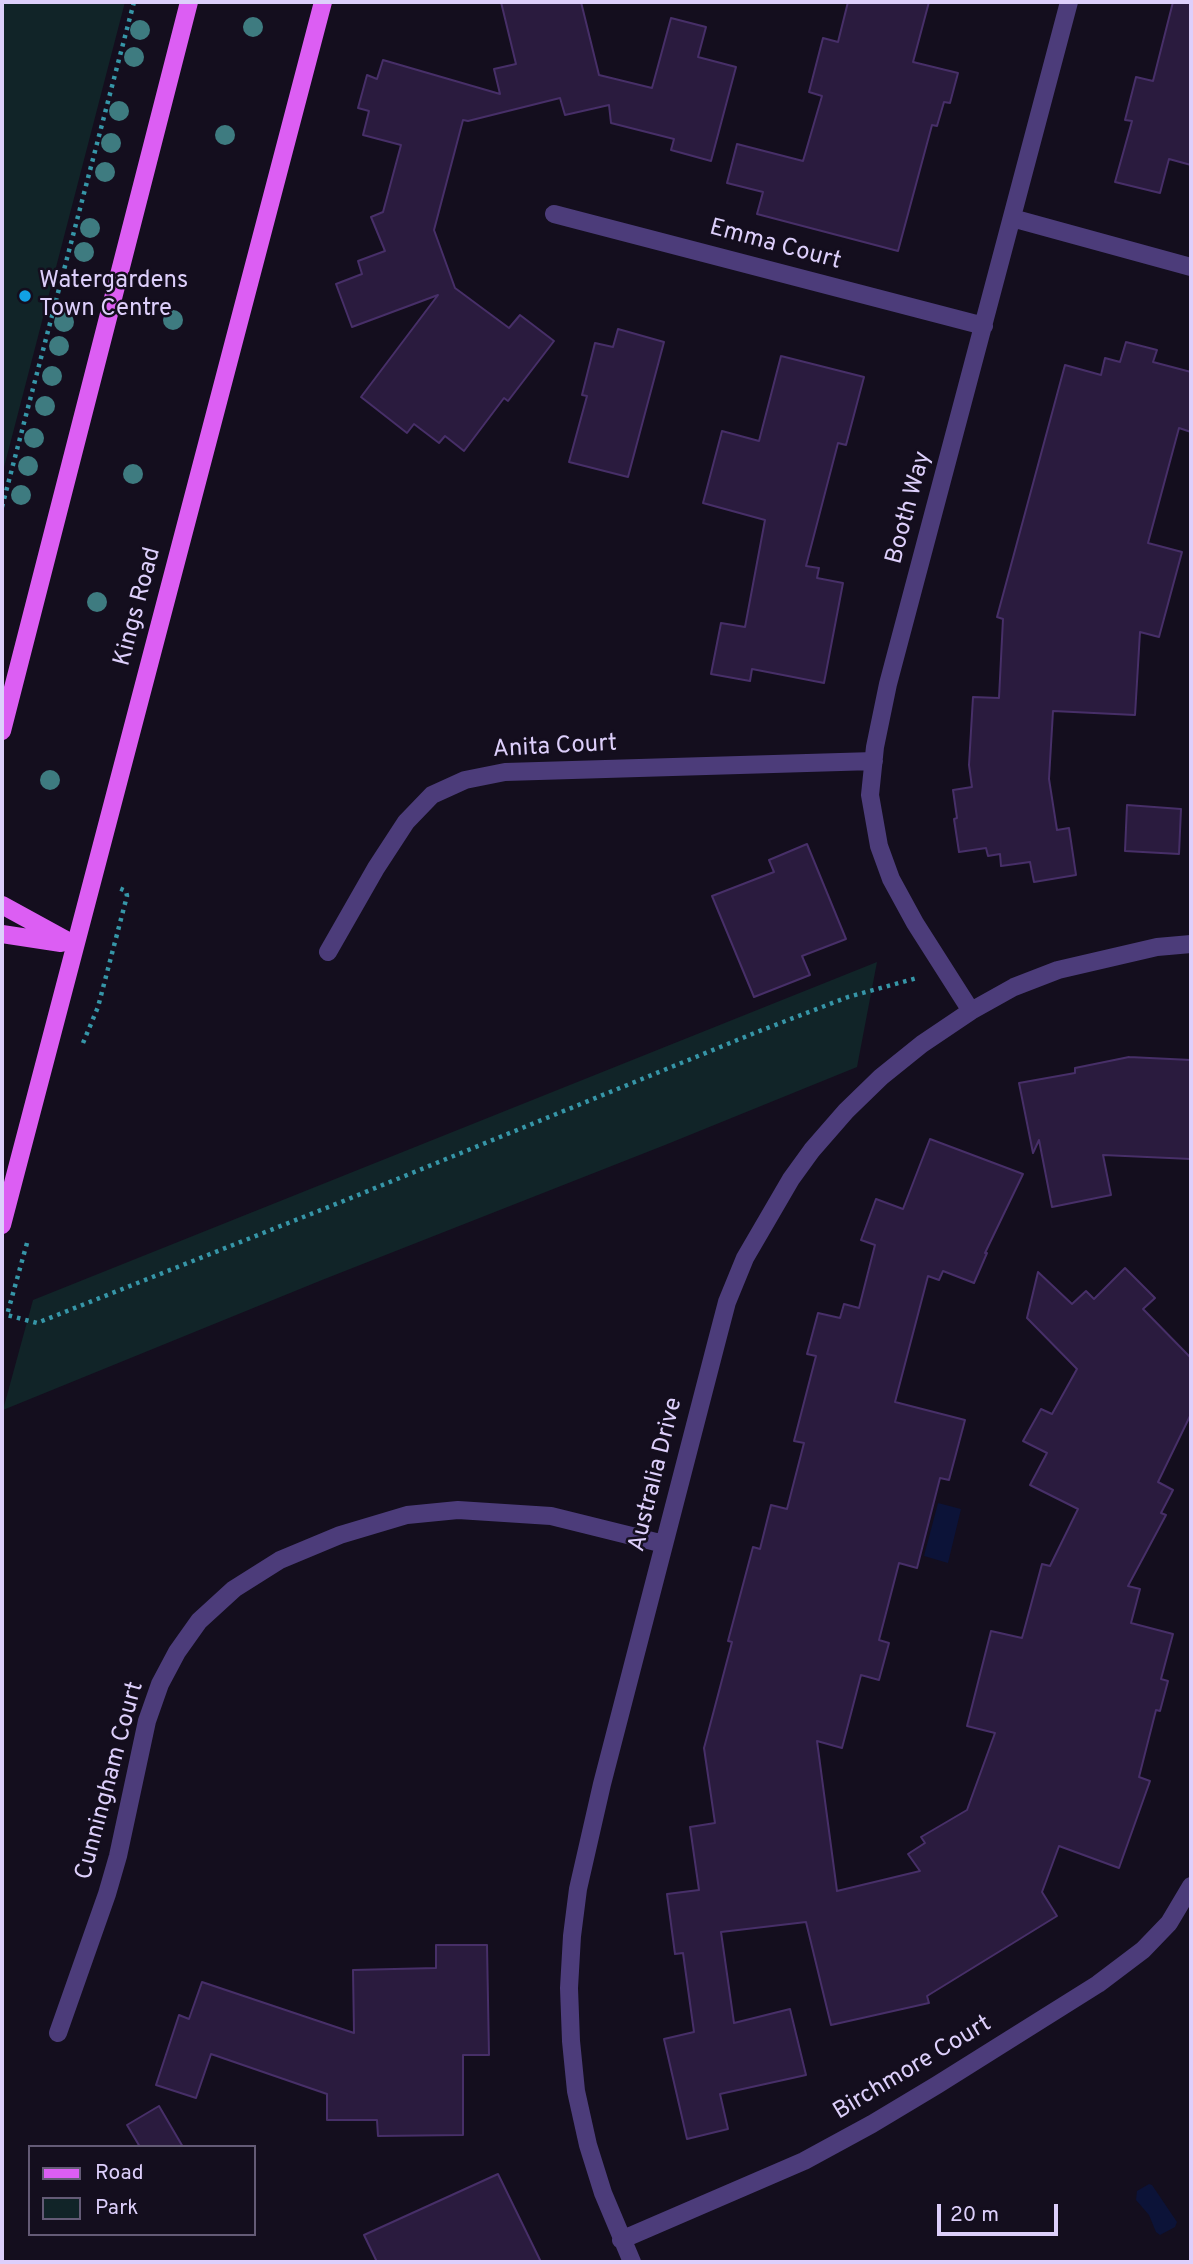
<!DOCTYPE html>
<style>
body{margin:0}
#map{position:relative;width:1193px;height:2264px;overflow:hidden;background:#140e1e;font-family:Overpass,sans-serif}
canvas{display:block}
.frame{position:absolute;inset:0;border:4px solid #ddcffb;pointer-events:none}
.legend{position:absolute;left:28px;top:2145px;width:228px;height:91px;box-sizing:border-box;background:#140e1e;border:2px solid #645b76;margin:0;padding:9px 12px;list-style:none;font-size:21px;color:#ddcffb}
.legend li{display:flex;align-items:center;gap:14px;height:35px}
.legend b{width:35px;border:2px solid #645b76}
.scale{position:absolute;left:937px;top:2204px;width:121px;height:32px;box-sizing:border-box;border:4px solid #ddcffb;border-top:0;padding-left:9px;font-size:21px;line-height:24px;white-space:nowrap;color:#ddcffb;-webkit-text-stroke:5px #140e1e;paint-order:stroke}
</style>
<div id="map">
<canvas width="1193" height="2264"></canvas>
<div class="frame"></div>
<ul class="legend">
<li><b style="height:9px;background:#dc5ef3"></b>Road</li>
<li><b style="height:19px;background:#112428"></b>Park</li>
</ul>
<div class="scale">20 m</div>
</div>
<script>
const ctx = document.querySelector('canvas').getContext('2d');
ctx.lineJoin = 'round';
function fill(path, color) { ctx.fillStyle = color; ctx.fill(path, 'evenodd'); }
const poly = rows => new Path2D(rows.map(r => 'M' + r).join(''));
function strokePath(path, color, width, dash) { ctx.strokeStyle = color; ctx.lineWidth = width; ctx.lineCap = dash ? 'butt' : 'round'; ctx.setLineDash(dash || []); ctx.stroke(path); }
function write(font, color, halo, rows, align = 'center') {
  ctx.font = font + ' Overpass,sans-serif'; ctx.lineWidth = 5; ctx.setLineDash([]); ctx.textBaseline = 'middle'; ctx.strokeStyle = halo; ctx.fillStyle = color; for (const [text, x, y, turn = 0] of rows) {
    ctx.save(); ctx.translate(x, y); ctx.rotate((+turn || 0) * Math.PI / 180); ctx.textAlign = isNaN(turn) ? turn : align; if (halo) ctx.strokeText(text, 0, 0); ctx.fillText(text, 0, 0); ctx.restore();
  }
}
fill(poly([
 [2,2,125,2,2,475],
 [877,962,857,1067,665,1145,322,1280,3,1410,33,1300]
]), '#112428');
fill(poly([
 [938,1503,961,1509,948,1563,924,1556],
 [1149,2184,1152,2185,1177,2222,1175,2227,1160,2235,1156,2232,1149,2215,1136,2200,1137,2191]
]), '#0c1338');
const building = poly([
 [501,2,581,2,599,75,652,88,671,18,706,27,698,57,736,67,711,161,671,150,674,139,611,123,609,105,565,115,560,98,468,121,463,120,434,230,455,288,509,328,520,315,554,341,508,401,504,398,464,451,445,436,439,443,414,424,407,433,361,397,438,295,352,327,336,284,362,274,358,261,385,251,371,217,383,212,401,145,363,135,369,111,358,108,367,75,377,79,383,60,500,94,494,69,516,64,501,2],
 [848,2,929,2,913,62,958,73,950,103,944,102,937,126,932,125,898,251,757,214,763,192,727,183,737,144,803,161,822,96,809,92,823,38,838,42,848,2],
 [1173,2,1191,2,1191,165,1169,159,1160,193,1115,182,1132,121,1125,120,1136,77,1153,81,1173,2],
 [618,329,664,342,628,477,569,462,587,396,582,395,595,343,613,347,618,329],
 [1126,342,1157,350,1153,362,1191,372,1191,432,1179,428,1148,543,1182,552,1159,637,1140,632,1135,715,1053,711,1049,779,1057,830,1069,828,1076,875,1034,882,1030,862,1001,866,1000,854,988,856,986,848,959,852,954,819,957,818,953,790,972,787,969,765,973,697,999,698,1003,619,997,617,1065,365,1101,375,1105,358,1120,362,1126,342],
 [781,356,864,377,846,445,838,443,806,566,819,568,817,578,843,583,824,683,752,669,750,681,711,674,721,623,745,627,765,520,703,503,722,431,759,441,781,356],
 [1127,805,1181,809,1179,854,1125,851,1127,805],
 [807,844,846,939,802,956,810,975,754,997,712,896,774,872,769,860,807,844],
 [1129,1057,1191,1060,1191,1159,1103,1155,1111,1195,1052,1207,1039,1140,1033,1153,1019,1083,1075,1073,1075,1068,1129,1057],
 [930,1139,1023,1174,985,1253,987,1253,974,1283,943,1271,939,1280,928,1276,895,1402,965,1420,949,1480,940,1478,917,1568,899,1563,879,1640,889,1643,879,1680,861,1675,842,1748,817,1741,837,1891,920,1871,908,1854,925,1843,921,1837,967,1810,995,1733,967,1726,991,1631,1022,1638,1042,1564,1050,1566,1078,1509,1030,1485,1047,1453,1023,1441,1041,1409,1052,1414,1077,1369,1027,1318,1038,1272,1072,1304,1086,1291,1094,1299,1125,1268,1155,1298,1143,1309,1191,1358,1191,1414,1158,1482,1173,1490,1161,1513,1166,1515,1128,1586,1140,1589,1131,1623,1173,1634,1161,1679,1168,1681,1160,1711,1156,1710,1139,1777,1150,1781,1119,1868,1059,1846,1042,1892,1057,1916,927,1996,929,2003,831,2025,806,1922,721,1932,734,2023,790,2009,806,2075,720,2094,728,2129,687,2139,664,2039,694,2032,683,1953,675,1954,667,1894,699,1890,690,1827,715,1823,704,1748,732,1642,728,1641,753,1547,760,1549,771,1505,787,1509,804,1443,794,1441,816,1356,807,1354,818,1313,840,1318,844,1304,859,1308,875,1245,861,1240,876,1199,903,1209,930,1139],
 [436,1945,487,1945,489,2055,463,2055,463,2135,378,2136,377,2120,327,2120,327,2094,211,2054,196,2098,156,2085,179,2015,189,2019,202,1982,354,2033,353,1970,436,1968,436,1945],
 [159,2106,183,2147,140,2147,127,2125,159,2106],
 [498,2174,541,2262,377,2262,364,2235,498,2174]
]);
fill(building, '#2a1b3e');
strokePath(building, '#472f68', 2);
strokePath(poly([
 [2,507,134,2],
 [83,1043,98,1007,127,896,126,891,119,888],
 [27,1243,7,1315,37,1323,341,1202,757,1032,848,997,917,978]
]), '#3696a8', 4.5, [3.5, 5]);
strokePath(poly([
 [554,214,984,326],
 [1012,218,1191,267],
 [328,952,376,868,406,822,432,795,465,780,505,772,874,761],
 [971,1011,915,923,891,879,879,846,870,795,875,747,888,684,1069,2],
 [58,2033,107,1894,118,1856,147,1721,160,1684,177,1652,199,1621,234,1589,280,1560,340,1535,407,1515,458,1510,551,1516,664,1544],
 [621,2240,804,2161,872,2124,937,2085,1098,1984,1143,1950,1169,1923,1191,1886],
 [632,2262,603,2193,588,2145,576,2091,571,2041,569,1988,572,1936,578,1889,602,1784,716,1344,727,1302,745,1258,791,1179,812,1150,846,1111,881,1077,922,1044,971,1011,1014,987,1058,970,1157,947,1191,944]
]), '#4c3c7a', 18);
strokePath(poly([
 [2,731,189,2],
 [2,905,75,945],
 [2,934,61,943],
 [2,1225,323,2]
]), '#dc5ef3', 18);
ctx.fillStyle = '#3e7b80';
for (const [x, y] of [
 [253,27],
 [140,30],
 [134,57],
 [119,111],
 [225,135],
 [111,143],
 [105,172],
 [90,228],
 [84,252],
 [173,320],
 [64,322],
 [59,346],
 [52,376],
 [45,406],
 [34,438],
 [28,466],
 [133,474],
 [21,495],
 [97,602],
 [50,780]
]) { ctx.beginPath(); ctx.arc(x, y, 10, 0, 2 * Math.PI); ctx.fill(); }
for (const [x, y, r, color] of [
 [25,296,7,"#11a1e5"]
]) { const dot = new Path2D(); dot.arc(x, y, r, 0, 2 * Math.PI); ctx.fillStyle = color; ctx.fill(dot); strokePath(dot, '#140e1e', 2.5); }
write('24px', '#ddcffb', '#140e1e', [
 ["Emma Court",775,246,15],
 ["Booth Way",910,508,-75],
 ["Kings Road",139,607,-75],
 ["Anita Court",555,748,-3],
 ["Australia Drive",657,1475,-76],
 ["Cunningham Court",111,1781,-75],
 ["Birchmore Court",913,2069,-31]
]);
write('24px', '#ddcffb', '#140e1e', [
 ["Watergardens",39,282],
 ["Town Centre",39,310]
], 'left');
</script>
